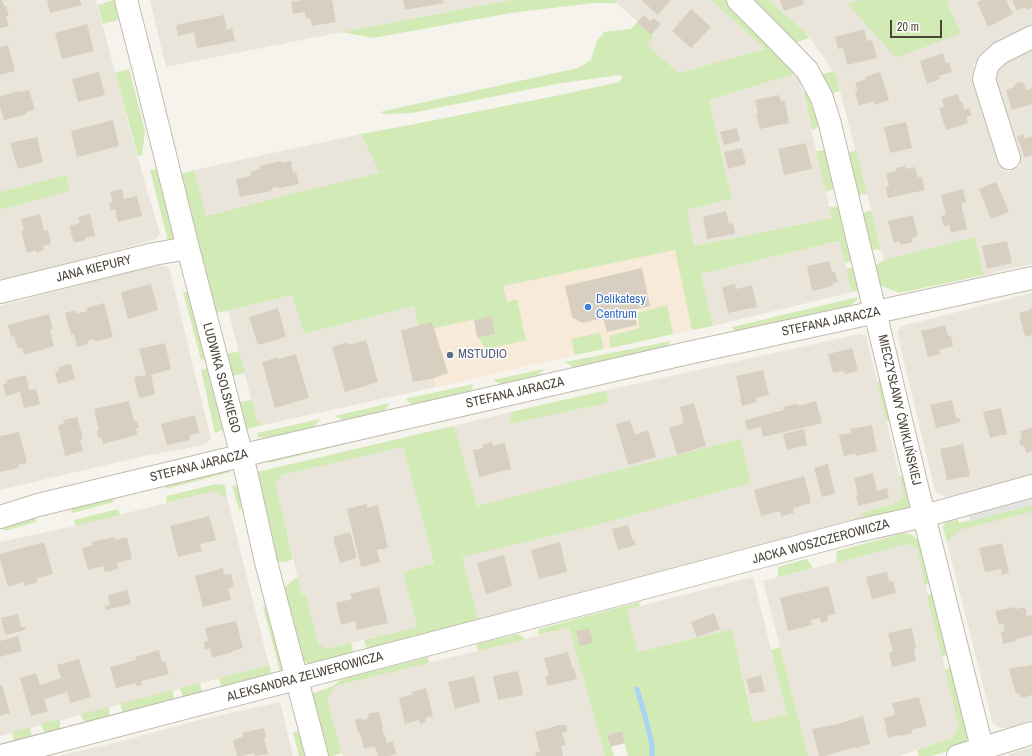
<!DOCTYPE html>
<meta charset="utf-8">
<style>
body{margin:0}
#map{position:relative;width:1032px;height:756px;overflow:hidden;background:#f6f3ec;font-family:"Archivo Narrow",sans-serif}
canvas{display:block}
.scale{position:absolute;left:890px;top:20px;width:52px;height:18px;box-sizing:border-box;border:2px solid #4b4439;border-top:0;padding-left:5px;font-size:12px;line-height:14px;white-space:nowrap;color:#4b4439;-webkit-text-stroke:3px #fff;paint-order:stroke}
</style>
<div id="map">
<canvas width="1032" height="756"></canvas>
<div class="scale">20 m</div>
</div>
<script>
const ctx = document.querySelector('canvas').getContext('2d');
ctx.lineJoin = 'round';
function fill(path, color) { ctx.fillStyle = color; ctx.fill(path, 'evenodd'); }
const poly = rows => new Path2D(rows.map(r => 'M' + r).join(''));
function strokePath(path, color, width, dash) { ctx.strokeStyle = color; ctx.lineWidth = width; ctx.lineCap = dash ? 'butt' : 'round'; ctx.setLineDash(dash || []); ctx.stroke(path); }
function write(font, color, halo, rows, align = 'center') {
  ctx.font = font + ' "Archivo Narrow",sans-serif'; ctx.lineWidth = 3; ctx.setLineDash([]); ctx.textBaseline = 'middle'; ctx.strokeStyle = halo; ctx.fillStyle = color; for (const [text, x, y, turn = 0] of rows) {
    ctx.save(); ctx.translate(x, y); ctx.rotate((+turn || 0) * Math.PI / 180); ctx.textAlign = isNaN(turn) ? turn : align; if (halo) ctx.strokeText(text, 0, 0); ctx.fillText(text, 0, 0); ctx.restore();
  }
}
fill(poly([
 [0,0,96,0,131,134,160,234,156,239,102,254,0,280,0,210,70,191,66,175,0,192],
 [150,0,511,0,342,32,166,67],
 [614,0,711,0,765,49,679,73,647,45,654,37],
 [769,0,858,0,849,5,946,2,950,0,1032,0,1032,28,1008,40,973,64,1007,172,1021,166,992,84,993,67,1032,44,1032,264,984,275,975,237,884,260,836,75,806,33],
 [798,73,832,218,694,246,687,210,732,199,709,100],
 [361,134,381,173,295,193,205,216,194,170],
 [840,241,852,292,713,326,701,274],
 [155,265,167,267,170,271,211,439,204,445,145,456,67,474,0,490,0,306],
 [1032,293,1032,475,945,497,935,491,897,332,902,326],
 [292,295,304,334,414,306,418,326,434,378,436,387,263,425,257,421,228,310],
 [859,334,866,335,904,496,895,504,861,513,866,521,479,622,461,557,597,525,751,483,741,440,477,506,457,436,453,426,511,412,509,424,606,403,608,395,603,391],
 [403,447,434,563,403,572,417,627,326,649,318,643,306,595,302,595,276,485,282,475],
 [215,491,227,498,269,665,0,736,0,542,75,526],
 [1032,512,1032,720,1012,727,1001,728,993,724,947,542,960,530],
 [908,544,917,549,959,728,953,738,899,756,808,756,763,581],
 [753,577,787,714,754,723,732,629,638,652,627,610,640,606],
 [569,628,605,756,343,756,327,699,335,686],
 [280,702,293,756,59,756,123,741,195,721],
 [1032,747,1032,756,1008,756,1010,754]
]), '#eae5da');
fill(poly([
 [694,246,713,326,575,355,436,387,434,378,418,326,503,286]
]), '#f7ead8');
fill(poly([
 [114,0,118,20,103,24,98,5],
 [511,0,614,0,617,3,593,3,511,13,373,38,342,32],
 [711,0,728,0,798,73,709,100,732,199,687,210,694,246,832,218,829,207,842,206,856,260,845,263,839,241,701,274,713,326,692,330,675,250,503,286,507,302,517,299,526,340,487,349,477,337,494,334,491,316,434,328,432,322,418,326,414,306,304,334,292,295,213,314,177,175,194,170,206,216,295,193,380,173,361,134,410,125,565,94,619,82,623,77,619,75,556,84,412,113,384,114,380,112,578,68,591,60,596,43,604,32,631,29,637,22,654,37,647,45,679,73,765,49],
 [751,0,769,0,806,33,809,38,795,43],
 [858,0,950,0,946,2,961,33,896,58,848,4],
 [129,69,145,131,142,155,138,156,115,73],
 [833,71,836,75,840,91,828,94,819,75],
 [811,91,821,125,812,130,803,92],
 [825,150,828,150,839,186,826,192,816,151],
 [856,150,867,194,857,195,846,154],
 [159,169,175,234,173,238,168,241,150,170],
 [66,175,70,191,0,210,0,192],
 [871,210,881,250,870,249,861,214],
 [975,237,984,275,899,293,880,285,875,266,884,260],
 [857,267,862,290,852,292,846,269],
 [183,292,191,292,208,356,205,359,201,360],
 [858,297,856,301,849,306,838,311,735,333,732,327],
 [667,305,673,334,611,348,609,336,640,328,637,313],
 [600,333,604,349,575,355,571,339],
 [671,341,667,346,660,350,581,368,573,367,565,362],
 [239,351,245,373,232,376,225,355],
 [210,368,226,428,215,433,201,370],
 [544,369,540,374,535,378,505,384,498,383,493,380],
 [885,381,894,419,886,421,877,382],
 [473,384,472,389,468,393,413,405,405,399],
 [603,391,608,395,607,403,509,424,511,412],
 [252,400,257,421,263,425,246,429,244,427,236,403],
 [390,403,384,411,343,420,335,416],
 [320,419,314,427,267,438,258,437,257,433],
 [408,425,410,428,269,463,268,460],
 [453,426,457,436,477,506,741,439,751,483,597,525,462,557,479,622,370,651,366,646,364,640,417,627,403,572,434,563,403,447,282,475,276,485,293,559,285,562,276,562,258,489,257,472],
 [223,469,231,472,166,489,164,483],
 [899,476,908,476,913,499,910,506,906,510,866,521,861,513,895,504,904,496],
 [216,484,225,485,227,498,215,491,166,503,167,496],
 [232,485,241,488,244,505,239,511],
 [112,496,114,502,72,513,71,510,74,507],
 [1032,505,1032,512,960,530,947,542,943,529,944,524,949,521,958,520,959,523],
 [118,509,120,515,75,526,74,520],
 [35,516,36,522,4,531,2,526],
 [904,533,912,535,918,540,922,539,933,581,925,585,917,549,908,544,836,563,837,551],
 [807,559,813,568,778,577,778,567],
 [298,577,302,595,306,595,318,643,326,649,351,643,353,650,350,656,311,665,304,661,300,653,284,589,290,582],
 [931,594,936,594,950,654,942,656,927,595],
 [639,602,640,606,627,610,638,652,732,629,751,713,754,723,787,714,771,650,780,647,808,756,628,756,621,731,607,735,614,756,605,756,569,628,538,635,539,629],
 [273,605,284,667,280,671,263,607],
 [518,634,526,639,478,651,476,644],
 [428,657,429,663,335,686,327,699,342,753,333,756,324,756,311,694,331,687,342,679],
 [269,665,272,677,222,690,219,678],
 [949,668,954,668,970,732,966,741,960,747,932,756,919,756,917,750,953,738,959,728,945,670],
 [200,683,203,696,184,700,180,688],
 [173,690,174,703,124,715,120,704],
 [109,707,109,720,86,725,80,714],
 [60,719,60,732,46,736,41,724],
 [30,727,32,739,14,743,12,732],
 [303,730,310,756,299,756,293,732]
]), '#d2eab5');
fill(poly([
 [1032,493,1032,505,970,521,968,509]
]), '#e5e3e0');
strokePath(poly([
 [637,689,645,716,652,744,652,756]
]), '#a9d4f2', 5);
fill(poly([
 [0,0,2,0,4,6,6,6,9,16,6,16,9,26,0,28],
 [47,0,80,0,82,5,50,13],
 [302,0,332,0,336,22,312,26,310,18,306,19,305,12,293,14,291,2],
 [403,0,443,0,444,3,405,10],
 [641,0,671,0,658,15],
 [780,0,803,0,804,4,784,11],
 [982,0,1006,0,1013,14,988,27,977,2],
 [1012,0,1032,0,1032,7,1027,10,1025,7,1017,11],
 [691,9,711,27,691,48,672,31],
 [224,15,227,30,232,28,235,41,197,48,194,32,178,36,176,25],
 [644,15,650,21,654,18,661,24,651,35,637,22],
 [87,24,94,51,62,59,55,33],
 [864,29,867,41,872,40,877,58,847,65,843,48,838,49,835,37],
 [8,45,15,71,0,75,0,47],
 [943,53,946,63,949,62,952,72,939,76,940,79,927,84,920,61],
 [99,72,105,95,78,102,72,79],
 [880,72,889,100,875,105,873,101,859,106,855,92,858,92,855,83,866,79,865,77],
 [1021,82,1024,84,1026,90,1032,88,1032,104,1012,110,1006,90,1014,87,1016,83],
 [29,90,35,110,26,112,27,114,4,120,0,106,0,96,20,91,21,92],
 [958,94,960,102,962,101,964,110,969,108,972,115,966,117,968,123,946,130,939,108,944,107,942,99],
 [779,95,781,101,785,101,789,123,760,129,756,114,758,113,755,100],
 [113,120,119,146,77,157,71,131],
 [906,122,912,148,890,153,884,127],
 [737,128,740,141,724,145,720,132],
 [1023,134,1025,139,1032,136,1032,155,1025,158,1017,137],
 [37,137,43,162,18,169,10,143],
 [806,143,812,169,784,175,778,149],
 [742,148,746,164,728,169,724,152],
 [281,161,281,163,291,161,293,173,296,172,299,184,279,188,279,186,272,188,272,191,240,197,236,179,251,176,250,172,260,169,259,166],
 [905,166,906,169,915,167,918,177,922,177,925,190,888,198,886,187,889,186,886,173,897,171,896,168],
 [996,182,1009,212,991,219,979,189],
 [122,189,124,199,137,196,142,216,118,222,115,209,111,210,109,203,113,202,110,192],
 [963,189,966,202,961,203,967,229,951,233,949,225,944,227,941,216,946,215,941,195],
 [726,211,729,224,733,223,735,234,707,239,703,217],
 [40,214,44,231,48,230,51,244,43,246,44,250,36,253,35,250,27,253,21,231,24,230,21,219],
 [90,214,95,236,85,238,85,240,74,243,69,226,80,223,78,217],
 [913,215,918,236,912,238,913,242,900,245,900,241,894,243,888,221],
 [1007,241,1012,263,987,269,982,246],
 [830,261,832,272,835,272,838,282,832,283,833,286,812,291,807,266],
 [642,268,650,306,633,310,637,325,607,332,603,318,582,323,572,317,565,286],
 [151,284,158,310,128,319,121,292],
 [735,284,736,289,752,285,757,307,728,313,722,287],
 [104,303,113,337,95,342,94,339,87,341,88,344,77,347,74,334,71,335,65,313,75,310,76,314,87,311,86,308],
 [278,308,286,337,258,345,249,317],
 [1032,308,1032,335,1025,337,1019,313,1030,310,1030,309],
 [49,314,53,329,50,330,54,346,24,355,22,348,18,349,14,336,11,337,8,325],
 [491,316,495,334,477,337,474,320],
 [432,322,448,373,434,378,413,382,401,331],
 [945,325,948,336,951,336,953,346,939,350,940,354,928,357,921,331],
 [366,340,378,382,345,392,332,347,348,342,349,345],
 [165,343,171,369,151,375,155,394,139,398,134,377,146,375,139,349],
 [852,348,858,371,845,374,844,371,833,373,828,354],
 [296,354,309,398,275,408,262,362,278,357,278,359],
 [71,364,75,379,58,384,55,372,59,371,58,367],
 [763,370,769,395,756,398,757,402,742,406,740,399,741,399,736,376],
 [26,375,29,390,36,389,40,404,24,408,20,392,6,396,3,384,7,383,6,380],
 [952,400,956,418,959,418,961,422,936,428,930,405],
 [129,401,134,421,137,421,139,428,136,428,137,435,103,444,101,437,98,438,97,431,99,430,94,409],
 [816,401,822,423,763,437,761,427,747,430,745,420,784,410,783,407,797,404,798,406],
 [694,403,706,446,677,455,669,428,684,423,680,407],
 [1001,408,1007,434,990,438,983,412],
 [195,415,199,433,189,436,190,440,167,445,161,424],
 [77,417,83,439,80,440,83,451,65,456,58,425,64,424,63,420],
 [630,420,635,435,648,430,656,457,628,465,616,424],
 [872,425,877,451,856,456,855,453,844,456,839,435,851,433,850,429],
 [1032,428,1032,451,1026,453,1024,446,1021,446,1019,440,1022,439,1020,431],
 [804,429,807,445,787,450,783,434],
 [19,432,27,463,18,465,18,468,0,472,0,436],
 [492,442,493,446,505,443,511,469,479,477,473,450,483,448,482,445],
 [963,444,970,476,947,480,940,449],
 [828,464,835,494,822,497,814,468],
 [873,473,877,491,887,488,889,498,858,506,856,496,858,495,854,478],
 [804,476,811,503,793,508,794,513,781,516,780,511,761,516,754,490],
 [367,504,367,508,378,505,388,548,377,550,380,562,361,567,347,509],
 [209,516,216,540,200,544,202,551,178,557,170,526],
 [628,525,633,541,634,540,636,545,618,550,612,529],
 [350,532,357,558,340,563,333,537],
 [115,537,116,540,127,537,132,559,117,563,118,569,105,572,103,566,88,570,82,548,93,545,92,542],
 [44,542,53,574,37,578,38,582,24,586,23,582,8,587,0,559,0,554],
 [560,542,567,572,539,579,531,550],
 [1002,543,1009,573,1002,575,1001,569,985,572,979,548],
 [504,555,512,586,486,594,477,563],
 [223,568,224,575,231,574,234,587,228,589,231,600,203,607,195,576],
 [887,572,889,582,893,581,896,593,872,599,866,577],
 [828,586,836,614,827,616,828,621,821,623,820,618,811,620,812,625,788,631,780,598],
 [379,587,388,623,357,630,355,621,341,625,336,603,352,599,350,594],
 [127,590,131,604,106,610,105,606,110,605,108,595],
 [1015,607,1016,609,1025,607,1027,616,1032,615,1032,635,1016,639,1016,641,1003,644,1001,632,1005,631,1003,623,999,625,995,611],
 [714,613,720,629,697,637,691,622],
 [18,614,21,627,25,627,26,630,5,635,1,618],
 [236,621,243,648,232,651,233,652,212,658,210,648,205,650,204,642,208,641,205,628],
 [589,628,593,643,580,646,576,631],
 [912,628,916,648,914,649,916,661,892,667,889,653,893,652,888,633],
 [18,636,22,651,0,657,0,641],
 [159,650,162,662,165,661,169,674,141,681,142,685,136,686,135,683,116,688,110,667,136,660,135,657],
 [568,652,573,669,574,668,577,679,548,686,545,677,549,676,544,658],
 [79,659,91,697,70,703,67,692,55,696,44,699,48,711,31,716,20,678,36,673,40,685,61,678,57,665],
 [1032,665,1032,695,1021,698,1020,693,1016,694,1009,669,1023,666,1024,667],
 [518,671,523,695,498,700,493,676],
 [761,675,765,691,750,694,746,679],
 [474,676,480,702,455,709,448,682],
 [2,685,10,713,0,716,0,686],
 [426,688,433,716,425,718,426,722,420,724,419,720,405,724,399,698,413,694,412,692],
 [919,697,927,726,911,730,912,733,900,736,899,735,888,738,884,718,895,715,892,703],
 [379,712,383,727,382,728,384,735,385,735,387,743,393,741,396,754,389,756,378,756,375,746,364,749,360,733,358,733,355,720,361,718,362,720,369,718,368,714],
 [863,716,870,744,856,748,856,747,845,750,824,756,819,756,812,729,838,724],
 [559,725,566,725,567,732,562,733,566,745,561,746,563,756,536,756,535,753,540,752,535,732],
 [264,728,266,737,264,738,268,754,255,756,254,753,242,756,237,756,233,740,243,737,243,733],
 [622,731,625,743,611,747,607,735]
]), '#d8cfc1');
const minor = poly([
 [126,0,144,70,188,248,246,472,266,562,317,756],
 [738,0,761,23,807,70,822,98,830,124,924,516,984,756],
 [1009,158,984,79,988,64,1000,53,1032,37],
 [0,292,154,254,188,248],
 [0,517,38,505,261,451,688,353,1032,278],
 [1,756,609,597,857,531,924,516,1032,486],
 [958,756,1032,733]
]);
strokePath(minor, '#c2bbae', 24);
strokePath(minor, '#fff', 22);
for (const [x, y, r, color] of [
 [588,307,4,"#3f7fe0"],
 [450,355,4,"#5c6f8a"]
]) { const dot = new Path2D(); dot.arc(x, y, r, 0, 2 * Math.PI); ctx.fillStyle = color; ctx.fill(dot); strokePath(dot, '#fff', 1.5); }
write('13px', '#4b4439', '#fff', [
 ["JANA KIEPURY",94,269,-14],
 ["STEFANA JARACZA",831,322,-12],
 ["LUDWIKA SOLSKIEGO",221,378,75],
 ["STEFANA JARACZA",515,393,-13],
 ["MIECZYSŁAWY ĆWIKLIŃSKIEJ",899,410,77],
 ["STEFANA JARACZA",199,466,-14],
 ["JACKA WOSZCZEROWICZA",821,542,-15],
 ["ALEKSANDRA ZELWEROWICZA",305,677,-15]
]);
write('13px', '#366cbe', '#fff', [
 ["Delikatesy",596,300],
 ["Centrum",596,315]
], 'left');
write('13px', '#4e5e75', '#fff', [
 ["MSTUDIO",458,355]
], 'left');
</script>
